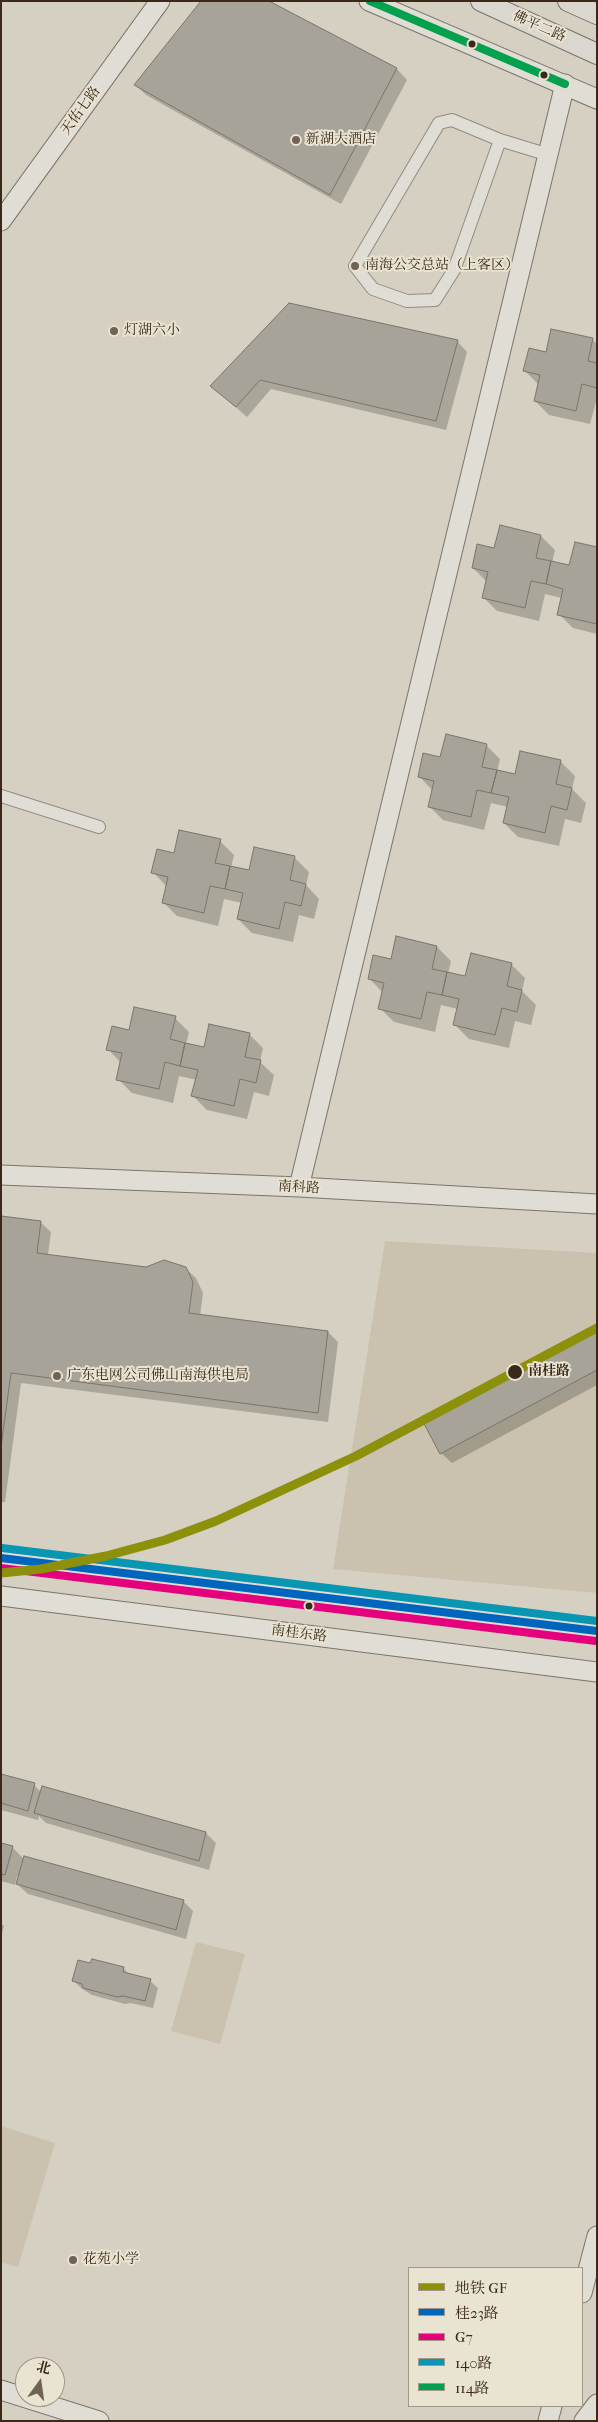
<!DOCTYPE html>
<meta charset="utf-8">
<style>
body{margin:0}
#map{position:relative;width:598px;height:2422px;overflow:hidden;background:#d5d0c1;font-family:"IM FELL French Canon","Noto Serif SC",serif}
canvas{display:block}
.frame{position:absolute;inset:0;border:2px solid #3a2819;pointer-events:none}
.legend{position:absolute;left:408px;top:2267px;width:175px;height:140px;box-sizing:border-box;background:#e9e3d2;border:1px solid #a39888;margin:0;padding:6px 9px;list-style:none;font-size:15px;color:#3a2819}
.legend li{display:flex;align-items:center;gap:10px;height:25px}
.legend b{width:25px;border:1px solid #a39888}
.north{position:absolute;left:15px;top:2357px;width:50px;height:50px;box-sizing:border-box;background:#e9e3d2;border:1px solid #a39888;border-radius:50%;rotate:14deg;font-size:14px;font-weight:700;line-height:20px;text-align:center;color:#3a2819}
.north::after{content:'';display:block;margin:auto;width:18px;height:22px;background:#706354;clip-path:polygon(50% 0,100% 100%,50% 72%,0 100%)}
</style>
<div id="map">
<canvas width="598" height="2422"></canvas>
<div class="frame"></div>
<ul class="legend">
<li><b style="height:6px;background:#8d900a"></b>地铁 GF</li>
<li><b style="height:6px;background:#0065bd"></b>桂23路</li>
<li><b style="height:6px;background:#e5007d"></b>G7</li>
<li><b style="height:6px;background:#0996b3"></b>140路</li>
<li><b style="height:6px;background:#03a04e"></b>114路</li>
</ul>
<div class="north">北</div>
</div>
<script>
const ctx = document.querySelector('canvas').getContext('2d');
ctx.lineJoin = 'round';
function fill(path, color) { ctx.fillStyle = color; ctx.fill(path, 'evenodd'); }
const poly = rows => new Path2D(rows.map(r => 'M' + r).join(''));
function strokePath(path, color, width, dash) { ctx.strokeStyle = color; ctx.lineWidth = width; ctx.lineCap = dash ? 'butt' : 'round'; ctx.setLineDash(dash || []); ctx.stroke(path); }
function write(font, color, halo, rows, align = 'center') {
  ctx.font = font + ' "IM FELL French Canon","Noto Serif SC",serif'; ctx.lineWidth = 4; ctx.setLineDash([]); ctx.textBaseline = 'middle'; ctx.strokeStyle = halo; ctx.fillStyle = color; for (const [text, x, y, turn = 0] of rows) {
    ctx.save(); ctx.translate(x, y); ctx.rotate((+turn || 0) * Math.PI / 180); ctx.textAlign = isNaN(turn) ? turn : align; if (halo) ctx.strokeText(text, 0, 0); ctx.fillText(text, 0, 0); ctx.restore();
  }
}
fill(poly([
 [385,1241,597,1253,597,1593,333,1569],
 [196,1942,245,1954,220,2044,171,2031],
 [1,2126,55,2143,18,2267,1,2262]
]), '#cac2ae');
fill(poly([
 [267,1,397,69,407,80,341,204,146,95,136,85],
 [592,339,597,344,597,398,590,424,549,415,535,401,539,385,525,371,547,353],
 [457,341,467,352,446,430,271,389,247,417,212,386],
 [541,536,555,550,552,563,570,567,597,549,597,634,573,628,559,614,562,598,545,594,539,621,497,611,483,597,487,582,473,568,495,550],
 [486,745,500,759,497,772,516,776,521,753,561,762,575,776,572,789,586,803,581,823,565,819,559,846,518,837,504,823,508,807,491,803,484,830,443,820,429,806,433,791,419,776,441,758],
 [220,841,234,855,231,868,250,872,295,858,309,872,306,885,319,899,314,919,299,915,293,942,252,933,238,919,242,903,224,899,218,926,177,916,163,902,167,887,153,872,175,854],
 [437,947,451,961,448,974,466,978,511,964,525,978,522,991,536,1005,531,1025,515,1021,509,1048,469,1039,455,1025,458,1009,441,1005,435,1032,394,1022,380,1008,383,993,369,978,392,961],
 [175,1018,189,1032,186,1044,205,1048,249,1034,263,1048,260,1062,274,1075,269,1096,254,1092,247,1119,207,1110,193,1096,197,1080,179,1076,173,1103,132,1093,118,1079,121,1063,108,1049,130,1031],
 [1,1217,40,1222,51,1232,48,1255,147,1268,185,1268,196,1278,203,1293,200,1316,328,1332,338,1342,328,1422,21,1383,5,1502,1,1502],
 [597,1325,597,1385,452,1463,441,1453],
 [1,1775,34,1785,41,1792,206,1833,216,1843,209,1870,46,1823,39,1816,38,1820,1,1810],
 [1,1844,12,1847,24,1859,183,1901,193,1911,186,1939,28,1894,17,1884,20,1876,17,1876,15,1885,1,1881],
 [1,1923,4,1926,1,1937],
 [90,1964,123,1968,130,1975,150,1981,158,1988,153,2008,131,2003,125,2004,92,1995,81,1988,73,1980]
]), '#0003');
const building = poly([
 [201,1,269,1,397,68,330,195,134,85,201,1],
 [289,303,458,340,436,421,260,380,236,407,210,386,289,303],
 [551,329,593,338,588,361,597,363,597,388,582,384,576,411,534,401,540,375,523,371,529,348,546,352,551,329],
 [500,525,541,535,536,558,551,561,546,584,531,581,525,608,482,598,488,572,472,568,477,544,494,548,500,525],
 [575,542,597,547,597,624,557,615,563,589,546,584,551,561,569,565,575,542],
 [446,734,487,744,482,767,497,770,491,793,477,790,471,817,428,807,434,781,418,777,423,753,440,757,446,734],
 [520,751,561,760,556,784,572,788,567,810,551,806,545,833,503,823,509,797,491,793,497,770,515,774,520,751],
 [179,830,221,839,215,863,230,866,225,889,210,886,204,913,162,903,168,877,151,873,157,849,174,853,179,830],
 [254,847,295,856,290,880,306,884,301,906,285,902,279,929,237,919,243,893,225,889,230,866,249,870,254,847],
 [396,936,437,946,432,969,447,972,442,995,427,992,421,1019,378,1009,384,983,368,979,373,955,391,959,396,936],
 [471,953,512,963,507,986,522,990,517,1012,502,1008,495,1035,453,1025,459,999,442,995,447,972,465,976,471,953],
 [134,1007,176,1016,170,1039,185,1043,180,1066,165,1062,159,1089,116,1080,122,1053,106,1050,112,1026,129,1030,134,1007],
 [209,1024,250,1033,245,1057,261,1060,256,1083,240,1079,234,1106,191,1096,198,1070,180,1066,185,1043,204,1047,209,1024],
 [1,1216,41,1221,37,1253,146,1267,164,1260,186,1267,193,1282,189,1313,328,1331,318,1413,11,1373,1,1447,1,1216],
 [597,1324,597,1370,440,1454,421,1418,597,1324],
 [1,1774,35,1783,28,1811,1,1803,1,1774],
 [42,1786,206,1832,199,1861,34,1813,42,1786],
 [1,1843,13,1846,5,1875,1,1874,1,1843],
 [24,1856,184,1900,176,1930,16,1884,24,1856],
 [92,1959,124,1967,123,1972,151,1979,145,2001,123,1996,117,1997,83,1988,82,1984,72,1981,78,1960,90,1963,92,1959]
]);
fill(building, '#a8a398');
strokePath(building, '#7a746b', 1);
const street = poly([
 [500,140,454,270,435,300,407,301,373,289,355,266,439,123,452,120,500,140,549,155],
 [1,796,99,827]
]);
const secondary = poly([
 [369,1,597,99],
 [1,221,160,1],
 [1,1175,299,1187,597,1204],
 [299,1187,565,84],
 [1,1558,597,1631],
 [1,1596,597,1672],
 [582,2293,597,2236],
 [1,2390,99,2421],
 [548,2421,552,2406],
 [584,2421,597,2404]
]);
const primary = poly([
 [481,1,597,54],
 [568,1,597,14]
]);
strokePath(street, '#908b81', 14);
strokePath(secondary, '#7a746b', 21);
strokePath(primary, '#7a746b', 22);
strokePath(street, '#e0ddd5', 12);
strokePath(secondary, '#e0ddd5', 19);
strokePath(primary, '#dad7cf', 20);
strokePath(poly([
 [1,1558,597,1631]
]), '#0065bd', 8);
strokePath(poly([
 [1,1568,596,1641]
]), '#e5007d', 8);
strokePath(poly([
 [2,1548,597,1621]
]), '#0996b3', 8);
strokePath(poly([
 [370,1,565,84]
]), '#03a04e', 8);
strokePath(poly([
 [1,1573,41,1569,106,1556,165,1540,216,1521,356,1456,597,1328]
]), '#8d900a', 9);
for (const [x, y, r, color] of [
 [472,44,4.5,"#3a2819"],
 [544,75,4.5,"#3a2819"],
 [296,140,5,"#706354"],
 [355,266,5,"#706354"],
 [114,331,5,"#706354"],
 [515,1372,8,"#3a2819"],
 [57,1376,5,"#706354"],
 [309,1606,4.5,"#3a2819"],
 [73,2260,5,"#706354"]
]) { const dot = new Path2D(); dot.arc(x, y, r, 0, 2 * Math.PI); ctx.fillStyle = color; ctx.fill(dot); strokePath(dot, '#e9e3d2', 2); }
write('14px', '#3a2819', '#e9e3d2', [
 ["佛平二路",539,27,24],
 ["天佑七路",81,111,-54],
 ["南科路",299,1188,3],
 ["南桂东路",299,1634,7]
]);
write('14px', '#3a2819', '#e9e3d2', [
 ["新湖大酒店",306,140],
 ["南海公交总站（上客区）",365,266],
 ["灯湖六小",124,331],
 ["广东电网公司佛山南海供电局",67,1376],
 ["花苑小学",83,2260]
], 'left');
write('bold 14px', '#3a2819', '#e9e3d2', [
 ["南桂路",528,1372]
], 'left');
</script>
